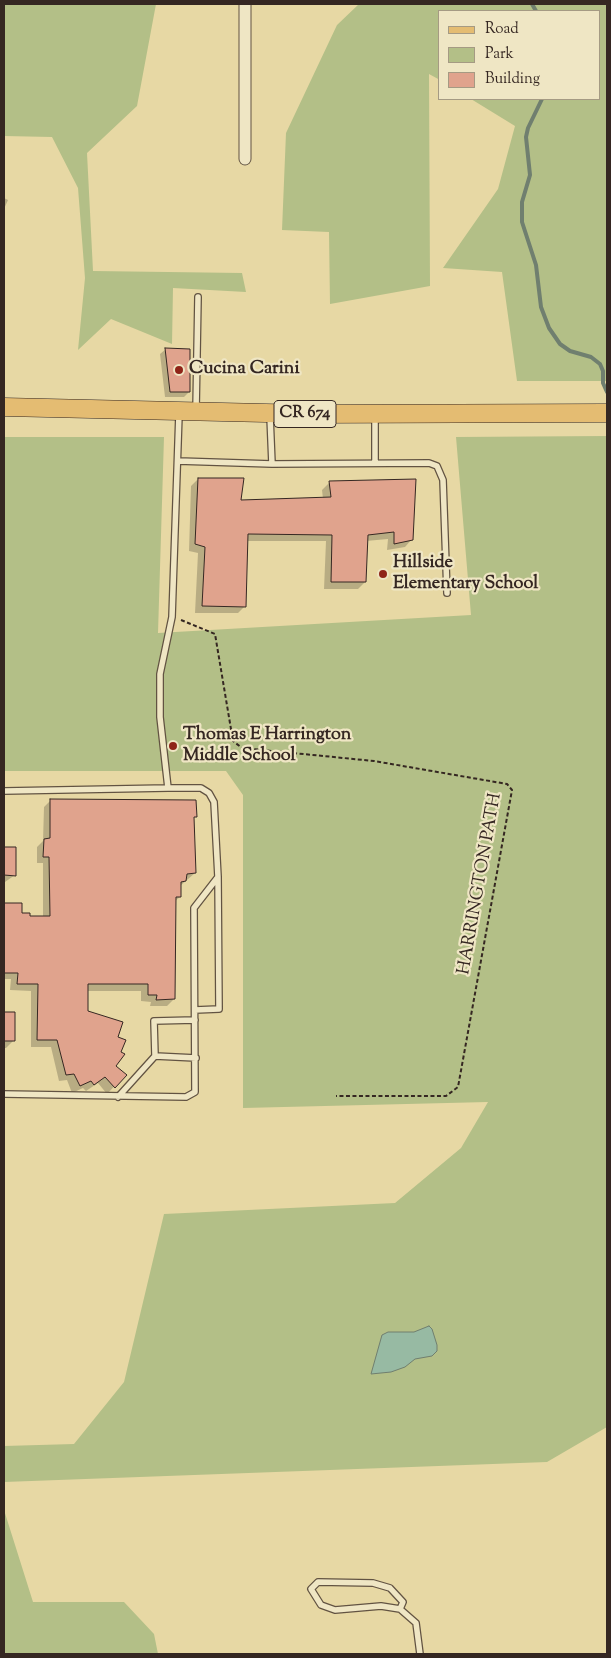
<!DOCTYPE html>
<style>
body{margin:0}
#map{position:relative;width:611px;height:1658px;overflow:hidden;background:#e7d8a4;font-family:"Sorts Mill Goudy",serif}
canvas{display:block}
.frame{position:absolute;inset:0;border:5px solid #352722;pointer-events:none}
.legend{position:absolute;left:438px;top:10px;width:162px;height:90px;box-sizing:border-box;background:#efe6c4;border:1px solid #a59a83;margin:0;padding:6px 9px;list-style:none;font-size:15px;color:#352722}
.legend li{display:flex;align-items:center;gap:10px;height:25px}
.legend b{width:25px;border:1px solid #a59a83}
</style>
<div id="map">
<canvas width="611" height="1658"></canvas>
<div class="frame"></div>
<ul class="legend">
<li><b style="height:6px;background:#e4bc72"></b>Road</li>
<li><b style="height:14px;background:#b3bf87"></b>Park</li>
<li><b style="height:14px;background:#e0a38d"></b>Building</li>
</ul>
</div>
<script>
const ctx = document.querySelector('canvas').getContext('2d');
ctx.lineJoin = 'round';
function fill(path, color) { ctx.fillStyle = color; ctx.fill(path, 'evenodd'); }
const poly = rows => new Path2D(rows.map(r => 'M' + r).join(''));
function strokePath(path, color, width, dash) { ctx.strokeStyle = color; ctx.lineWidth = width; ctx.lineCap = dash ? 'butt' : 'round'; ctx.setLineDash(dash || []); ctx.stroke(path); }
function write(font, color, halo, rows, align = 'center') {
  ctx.font = font + ' "Sorts Mill Goudy",serif'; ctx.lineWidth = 4.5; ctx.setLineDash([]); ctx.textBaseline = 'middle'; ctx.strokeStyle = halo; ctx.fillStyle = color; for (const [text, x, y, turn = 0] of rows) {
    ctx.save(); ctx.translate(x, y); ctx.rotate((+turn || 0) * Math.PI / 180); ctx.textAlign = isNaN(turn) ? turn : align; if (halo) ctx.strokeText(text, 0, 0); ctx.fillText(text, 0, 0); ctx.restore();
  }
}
fill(poly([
 [4,4,156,4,137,106,87,153,93,271,242,273,246,292,173,288,172,344,111,319,78,350,85,278,78,188,52,137,4,136],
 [359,4,607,4,607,381,517,381,502,272,443,268,498,189,515,126,471,99,600,99,600,11,440,11,440,80,429,74,430,286,330,304,329,232,282,230,286,133,337,25],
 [607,436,607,1427,547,1462,4,1482,4,1446,74,1444,124,1382,164,1214,395,1203,461,1148,488,1102,243,1108,243,795,226,771,4,771,4,437,164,437,158,633,471,615,456,437],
 [4,1510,33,1602,124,1602,154,1634,158,1654,4,1654]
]), '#b3bf87');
const water = poly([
 [429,1326,432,1329,437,1345,437,1351,432,1356,415,1359,405,1367,391,1372,371,1374,382,1335,388,1332,414,1332,429,1326]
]);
fill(water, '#97baa3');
strokePath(water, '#707f6f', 1);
fill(poly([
 [4,198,8,200,4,209],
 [166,349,189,392,184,397,165,397,160,354],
 [198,479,239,501,323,499,322,490,329,483,414,481,412,539,405,547,387,550,388,539,366,541,365,582,358,589,324,589,326,541,247,541,245,606,238,613,195,613,198,553,189,551,191,486],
 [51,800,195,816,193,818,195,873,180,886,180,897,175,901,174,999,167,1006,150,1006,151,1002,141,1001,141,991,87,991,86,1012,117,1038,115,1066,125,1075,107,1094,98,1083,86,1091,83,1088,72,1093,67,1080,59,1081,51,1047,31,1047,31,991,10,990,11,979,4,979,4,833,5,848,15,875,5,882,5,904,29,917,43,917,43,863,37,863,37,847,43,841,44,807],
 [4,998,4,1013,13,1041,6,1048,4,1048]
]), '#0003');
strokePath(poly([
 [532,4,536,11],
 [542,99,528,128,526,137,530,175,522,202,522,222,536,265,541,307,549,328,560,344,570,351,591,357,600,364,603,371,603,383,607,392]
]), '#707f6f', 4);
const building = poly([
 [165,348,190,349,190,392,170,392,165,348],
 [198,478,244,478,241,500,331,497,329,481,416,479,413,540,394,544,394,532,368,535,366,582,331,582,332,535,248,534,246,607,202,606,205,547,195,544,198,478],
 [50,799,196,800,197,817,194,817,196,873,187,874,186,881,181,882,181,897,176,897,175,999,156,1000,157,995,148,995,148,984,88,984,88,1011,123,1022,118,1037,126,1040,121,1052,125,1054,116,1066,127,1075,115,1088,105,1077,94,1085,91,1081,80,1086,74,1074,66,1075,57,1040,37,1040,38,984,17,984,18,973,4,973,4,903,22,903,22,913,30,913,30,916,50,916,49,857,43,857,44,839,50,838,50,799],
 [4,847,16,847,16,876,4,875,4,847],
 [4,1012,15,1012,15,1041,4,1041,4,1012]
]);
fill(building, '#e0a38d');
strokePath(building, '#352722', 1);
const lane = poly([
 [196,410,198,297],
 [375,415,375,463],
 [270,416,272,464],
 [178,461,272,464,429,463,437,466,443,480,447,593],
 [4,791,168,788,160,717,160,674,172,617,179,414],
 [195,1010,219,1009,218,877],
 [155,1056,154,1021,195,1020],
 [4,1094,186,1097,195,1092,194,908,218,877,214,802,209,793,201,788,168,788],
 [118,1097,155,1056,196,1058],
 [400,1609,403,1602,390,1588,373,1583,318,1582,311,1589,321,1605,335,1610,381,1606,400,1609,416,1623,420,1654]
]);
const street = poly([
 [245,4,245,159]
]);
const primary = poly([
 [4,407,309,414,607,413]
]);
strokePath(lane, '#625342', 8);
strokePath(street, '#625342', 13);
strokePath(primary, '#352722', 19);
strokePath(poly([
 [181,620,215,634,233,741,242,748,374,761,507,784,512,790,458,1087,446,1096,336,1096]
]), '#352722', 2, [4, 2.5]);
strokePath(lane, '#efe6c4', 5.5);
strokePath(street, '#efe6c4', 11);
strokePath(primary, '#e4bc72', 18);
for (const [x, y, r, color] of [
 [179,370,5,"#8f2418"],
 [383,574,5,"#8f2418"],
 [173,746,5,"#8f2418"]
]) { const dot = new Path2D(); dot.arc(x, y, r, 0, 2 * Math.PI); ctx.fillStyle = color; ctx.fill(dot); strokePath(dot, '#efe6c4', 2); }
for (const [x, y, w] of [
 [305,414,62]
]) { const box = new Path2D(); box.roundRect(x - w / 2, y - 13.5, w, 27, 4); ctx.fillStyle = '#efe6c4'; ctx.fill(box); strokePath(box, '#352722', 1); }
write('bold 16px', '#352722', null, [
 ["CR 674",305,414]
]);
write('bold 18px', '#352722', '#efe6c4', [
 ["Cucina Carini",189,370],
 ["Hillside",393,564],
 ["Elementary School",393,585],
 ["Thomas E Harrington",183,736],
 ["Middle School",183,757]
], 'left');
write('18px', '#352722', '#efe6c4', [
 ["HARRINGTON PATH",481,884,-80]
]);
</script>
